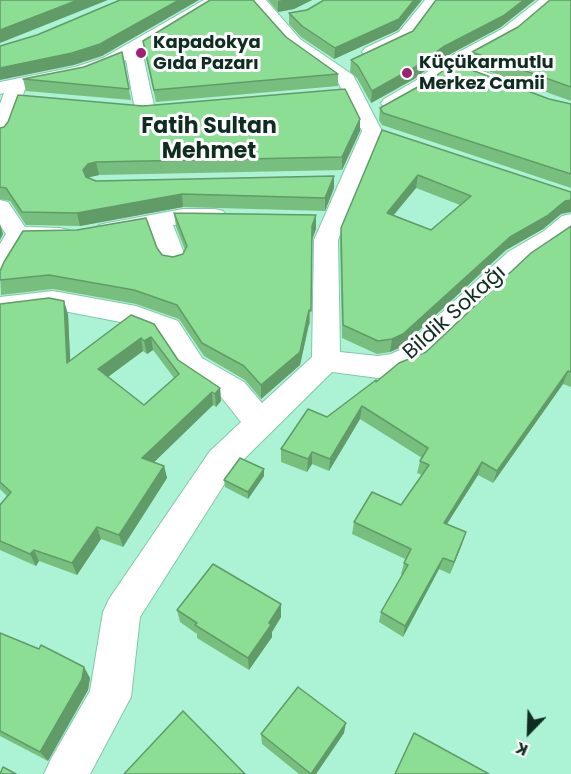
<!DOCTYPE html>
<meta charset="utf-8">
<style>
body{margin:0}
#map{position:relative;width:571px;height:774px;overflow:hidden;background:#acf2d5;font-family:Poppins,sans-serif}
canvas{display:block}
.north{position:absolute;left:499px;top:702px;width:60px;height:60px;-webkit-text-stroke:4px #fff;paint-order:stroke;rotate:203deg;font-size:16px;font-weight:700;line-height:24px;text-align:center;color:#102d22}
.north::after{content:'';display:block;margin:auto;width:21px;height:27px;background:#102d22;clip-path:polygon(50% 0,100% 100%,50% 72%,0 100%)}
</style>
<div id="map">
<canvas width="571" height="774"></canvas>
<div class="north">K</div>
</div>
<script>
const ctx = document.querySelector('canvas').getContext('2d');
ctx.lineJoin = 'round';
const poly = rows => new Path2D(rows.map(r => 'M' + r).join(''));
function strokePath(path, color, width, dash) { ctx.strokeStyle = color; ctx.lineWidth = width; ctx.lineCap = dash ? 'butt' : 'round'; ctx.setLineDash(dash || []); ctx.stroke(path); }
function fill(path, color) { ctx.fillStyle = color; ctx.fill(path, 'evenodd'); }
function write(font, color, halo, rows, align = 'center') {
  ctx.font = font + ' Poppins,sans-serif'; ctx.lineWidth = 6; ctx.setLineDash([]); ctx.textBaseline = 'middle'; ctx.strokeStyle = halo; ctx.fillStyle = color; for (const [text, x, y, turn = 0] of rows) {
    ctx.save(); ctx.translate(x, y); ctx.rotate((+turn || 0) * Math.PI / 180); ctx.textAlign = isNaN(turn) ? turn : align; if (halo) ctx.strokeText(text, 0, 0); ctx.fillText(text, 0, 0); ctx.restore();
  }
}
const minor = poly([
 [204,0,224,0,142,51,155,110,152,114,138,114,135,110,126,60,86,76,25,89,10,133,7,137,0,139,0,104,4,93,0,94,0,82,75,67,103,58,204,0],
 [250,0,266,0,300,39,353,75,382,131,338,240,340,352,378,356,391,354,402,349,508,252,544,231,562,216,571,214,571,233,526,264,422,363,407,371,378,378,332,372,234,469,140,617,131,697,90,774,44,774,51,759,90,691,103,612,109,599,210,451,241,422,222,398,182,372,158,335,131,324,53,309,0,315,0,297,53,291,136,306,178,321,202,358,244,382,262,403,312,357,314,240,362,131,338,82,288,47,254,8,250,0],
 [425,0,445,0,434,8,411,40,377,56,365,56,362,52,365,48,399,32,425,0],
 [539,0,557,0,514,37,464,64,496,76,499,80,496,84,482,84,451,72,398,107,384,107,381,103,384,99,415,81,442,61,502,29,539,0],
 [0,200,8,202,25,227,60,228,69,230,72,235,69,240,60,242,26,242,9,273,0,275,0,244,6,234,0,225,0,200],
 [183,209,215,209,223,211,227,216,223,221,215,223,173,225,187,261,183,267,174,269,165,267,161,261,150,229,108,237,99,235,96,230,99,225,108,223,183,209]
]);
strokePath(minor, '#82c7ab', 2);
fill(minor, '#fff');
fill(poly([
 [268,0,312,0,294,9,278,12],
 [571,0,571,101,469,64,472,52],
 [307,10,398,30,334,59,301,37,289,24,289,13],
 [501,27,441,59,414,79,371,103,357,78,350,72,351,60,413,31],
 [286,37,338,74,338,86,156,102,145,52,143,41],
 [122,52,131,100,26,91,23,79,84,67],
 [549,99,571,104,571,188,382,125,379,120,380,108],
 [0,128,360,131,342,170,99,175,90,177,89,178,96,181,334,176,334,188,325,211,183,207,80,226,26,225,10,201,0,199],
 [382,130,561,214,543,229,506,250,401,347,390,352,377,354,342,338,340,240,341,228],
 [416,188,460,205,431,230,394,215],
 [174,213,316,229,312,239,310,325,309,324,300,365,261,399,245,380,204,356,179,319,136,304,53,289,1,295,0,271,157,248,162,255,173,257,183,254,185,250,176,227],
 [571,226,571,387,563,384,493,483,478,475,447,524,462,544,450,574,439,569,403,637,379,622,381,612,402,575,401,574,405,559,352,534,354,522,401,505,422,475,417,473,420,461,422,458,360,419,329,471,312,464,307,472,281,462,281,449,376,382,426,352],
 [0,304,68,314,70,361,131,315,178,360,220,388,221,401,216,407,213,405,154,462,164,466,167,478,123,547,101,539,77,575,39,561,36,566,0,550,0,505,7,496,0,489],
 [153,350,174,378,144,405,108,377,143,351,147,354],
 [264,476,248,499,225,487,224,480],
 [281,604,281,617,272,632,272,637,249,670,197,638,197,634,180,622,177,610],
 [0,633,90,678,88,690,48,761,0,736],
 [344,733,316,774,299,774,262,744,261,734]
]), '#78bf7f');
fill(poly([
 [78,0,108,0,0,43,0,30],
 [179,0,199,0,102,56,74,65,0,80,0,68],
 [282,0,312,0,294,9,278,12,278,1],
 [414,0,422,0,398,30,334,59,335,48],
 [524,0,535,0,501,27,441,59,414,79,371,103,372,91,443,47],
 [360,119,360,131,342,170,342,157],
 [96,162,99,175,90,177,86,183,83,170,88,164],
 [418,175,416,188,385,225,387,213],
 [334,176,334,188,325,211,325,198],
 [182,194,183,207,80,226,77,213],
 [571,200,571,212,561,214,543,229,506,250,401,347,390,352,392,339,510,237,565,201],
 [316,215,316,229,312,240,312,226],
 [0,224,3,234,0,240],
 [64,301,68,314,71,376,67,363],
 [309,310,309,324,300,365,261,399,261,385],
 [151,337,153,350,147,354,144,341],
 [141,338,143,351,101,382,98,369],
 [568,371,563,384,493,483,497,471],
 [220,388,221,401,216,407,215,394],
 [212,392,213,405,145,471,142,458],
 [362,406,360,419,329,471,330,459],
 [312,452,312,464,307,472,308,459],
 [482,462,478,475,440,535,444,523],
 [164,466,167,478,123,547,119,535],
 [264,469,264,476,248,499,248,492],
 [97,527,101,539,77,575,72,563],
 [466,532,462,544,450,574,454,562],
 [34,550,39,561,36,566,30,554],
 [443,558,439,569,403,637,405,626],
 [281,604,281,617,272,632,272,637,249,670,248,658],
 [84,667,90,678,88,690,48,761,40,752],
 [346,723,344,733,316,774,311,774]
]), '#619b68');
const building = poly([
 [0,0,78,0,0,30,0,0],
 [120,0,179,0,100,44,72,53,0,68,0,46,37,35,120,0],
 [210,0,253,0,286,37,338,74,154,90,143,41,210,0],
 [324,0,414,0,399,19,335,48,302,26,289,13,307,10,324,0],
 [436,0,524,0,503,16,443,47,415,67,372,91,358,66,351,60,413,31,436,0],
 [550,0,571,0,571,87,472,52,518,27,550,0],
 [122,52,129,89,23,79,84,67,122,52],
 [453,63,549,99,571,104,571,174,383,113,380,108,432,79,453,63],
 [345,89,360,119,342,157,96,162,88,164,83,170,86,177,96,181,334,176,325,198,182,194,77,213,22,212,6,188,0,187,0,128,4,127,8,122,18,95,143,106,345,89],
 [382,130,571,192,571,200,565,201,547,216,510,237,403,334,392,339,378,341,343,325,341,228,382,130],
 [418,175,471,196,431,230,387,213,418,175],
 [174,213,316,215,312,226,311,311,309,310,300,352,261,385,244,366,202,343,177,305,134,290,49,275,0,280,0,271,4,262,23,231,77,230,146,218,157,248,162,255,173,257,183,254,187,246,174,213],
 [571,226,571,372,568,371,497,471,482,462,444,523,466,532,454,562,443,558,405,626,381,612,408,565,404,563,411,549,354,522,372,492,401,505,429,465,420,461,428,448,362,406,330,459,312,452,308,459,281,449,308,409,327,417,376,380,376,382,399,363,426,352,531,253,571,226],
 [49,298,64,301,67,363,131,315,154,324,178,360,220,388,215,394,212,392,142,458,164,466,119,535,97,527,72,563,34,550,30,554,0,541,0,505,11,492,0,482,0,304,49,298],
 [151,337,179,374,144,405,98,369,141,338,144,341,151,337],
 [240,458,264,469,248,492,224,480,240,458],
 [213,564,281,604,269,623,271,625,248,658,195,625,197,623,177,610,213,564],
 [0,633,39,649,41,645,84,667,82,679,40,752,0,731,0,633],
 [298,687,346,723,311,774,261,734,298,687],
 [183,711,245,774,124,774,183,711],
 [414,733,489,774,395,774,414,733],
 [3,767,16,774,0,774,3,767]
]);
fill(building, '#8bde94');
strokePath(building, '#619b68', 1.5);
for (const [x, y, r, color] of [
 [141,53,6,"#a02173"],
 [407,73,6,"#a02173"]
]) { const dot = new Path2D(); dot.arc(x, y, r, 0, 2 * Math.PI); ctx.fillStyle = color; ctx.fill(dot); strokePath(dot, '#fff', 2); }
write('bold 18px', '#102d22', '#fff', [
 ["Kapadokya",153,43],
 ["Gıda Pazarı",153,64],
 ["Küçükarmutlu",419,63],
 ["Merkez Camii",419,84]
], 'left');
write('21px', '#102d22', '#fff', [
 ["Bildik Sokağı",455,313,-42]
]);
write('bold 22px', '#102d22', '#fff', [
 ["Fatih Sultan",209,127],
 ["Mehmet",209,152]
]);
</script>
